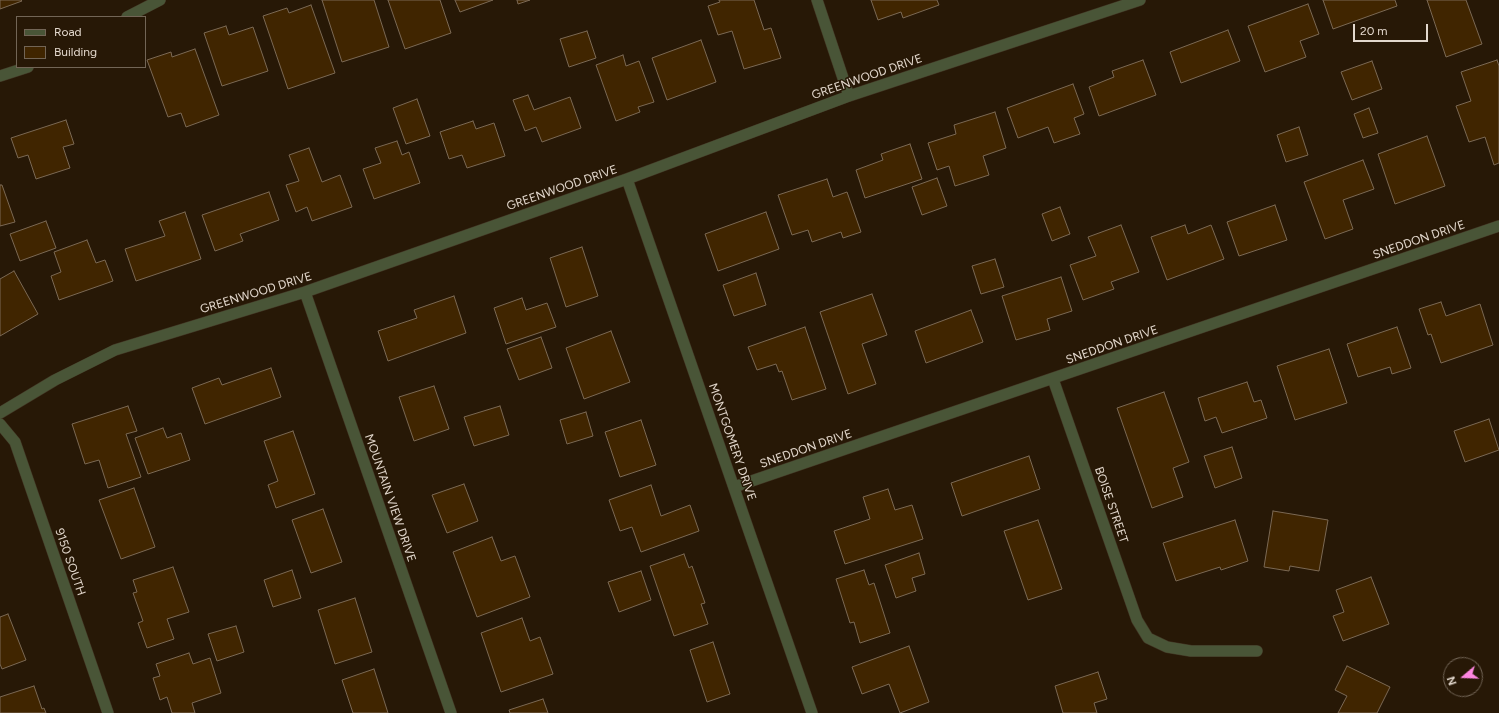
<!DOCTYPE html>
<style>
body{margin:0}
#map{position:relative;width:1499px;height:713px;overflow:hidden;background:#271806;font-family:Figtree,sans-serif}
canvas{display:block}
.legend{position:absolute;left:16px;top:16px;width:130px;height:52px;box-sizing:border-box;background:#271806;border:1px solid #726556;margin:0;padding:5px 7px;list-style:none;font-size:12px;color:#e3d8cd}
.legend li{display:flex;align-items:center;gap:8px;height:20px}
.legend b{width:20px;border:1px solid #726556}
.north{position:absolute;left:1443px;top:657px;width:40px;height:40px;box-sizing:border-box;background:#271806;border:1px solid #726556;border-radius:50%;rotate:251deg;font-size:11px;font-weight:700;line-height:16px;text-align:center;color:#e3d8cd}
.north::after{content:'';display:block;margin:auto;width:14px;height:18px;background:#fe86e1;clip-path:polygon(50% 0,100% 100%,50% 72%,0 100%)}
.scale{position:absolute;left:1353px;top:24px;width:75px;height:18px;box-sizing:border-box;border:2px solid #e3d8cd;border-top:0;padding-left:5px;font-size:12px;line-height:14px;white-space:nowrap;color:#e3d8cd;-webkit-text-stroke:3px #271806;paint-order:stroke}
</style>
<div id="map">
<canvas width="1499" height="713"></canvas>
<ul class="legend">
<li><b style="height:5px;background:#495537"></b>Road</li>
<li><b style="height:11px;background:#402500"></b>Building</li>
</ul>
<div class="north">N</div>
<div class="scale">20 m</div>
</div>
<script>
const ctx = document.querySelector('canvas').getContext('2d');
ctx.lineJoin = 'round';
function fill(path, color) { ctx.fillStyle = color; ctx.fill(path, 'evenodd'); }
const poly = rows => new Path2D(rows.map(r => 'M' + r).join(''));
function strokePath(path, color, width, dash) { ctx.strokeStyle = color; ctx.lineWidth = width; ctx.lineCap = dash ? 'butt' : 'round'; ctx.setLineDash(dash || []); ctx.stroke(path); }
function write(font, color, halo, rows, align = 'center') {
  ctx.font = font + ' Figtree,sans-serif'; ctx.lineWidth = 3; ctx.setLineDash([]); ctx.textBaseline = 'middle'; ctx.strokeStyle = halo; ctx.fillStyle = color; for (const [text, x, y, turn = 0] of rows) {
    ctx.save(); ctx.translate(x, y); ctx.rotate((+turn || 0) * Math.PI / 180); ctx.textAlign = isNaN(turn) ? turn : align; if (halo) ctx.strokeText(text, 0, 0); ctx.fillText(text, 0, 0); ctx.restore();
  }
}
const building = poly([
 [0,0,21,0,22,1,0,9,0,0],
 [322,0,374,0,389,47,342,62,322,0],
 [388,0,440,0,451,33,405,49,388,0],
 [455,0,493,0,460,12,455,0],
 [517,0,530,0,518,4,517,0],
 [719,0,754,0,764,30,771,28,781,58,744,69,732,31,718,35,708,6,720,2,719,0],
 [871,0,937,0,939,5,903,18,901,12,878,20,871,0],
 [1323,0,1395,0,1397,6,1333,29,1323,0],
 [1427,0,1466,0,1482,44,1446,57,1427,0],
 [1308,4,1319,34,1300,41,1306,57,1265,72,1248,26,1308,4],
 [311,5,335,73,288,89,263,16,287,8,289,13,311,5],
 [226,26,229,35,253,27,268,71,222,86,204,33,226,26],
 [1228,30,1240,61,1181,83,1170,52,1228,30],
 [587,31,596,58,569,67,560,39,587,31],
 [701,40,716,82,667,100,652,58,701,40],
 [195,49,219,115,186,127,181,113,168,117,147,60,171,52,172,57,195,49],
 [623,55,626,66,639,61,654,102,638,107,640,112,616,121,596,65,623,55],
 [1143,60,1156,95,1099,116,1089,87,1114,77,1112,71,1143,60],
 [1497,60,1499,66,1499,163,1494,165,1485,137,1469,142,1456,106,1471,101,1461,72,1497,60],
 [1372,61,1382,89,1352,100,1341,72,1372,61],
 [1073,84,1084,114,1074,118,1080,134,1054,143,1048,127,1018,138,1007,108,1073,84],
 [528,95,534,110,570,97,581,128,542,142,536,127,525,131,513,100,528,95],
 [417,99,430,136,406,144,393,108,417,99],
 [1369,108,1378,133,1363,138,1354,114,1369,108],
 [995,112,1006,148,983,156,989,175,955,186,949,166,937,170,928,143,956,134,954,125,995,112],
 [66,120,74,144,63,147,70,168,36,179,28,155,18,158,11,138,66,120],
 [473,121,476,129,494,123,505,156,467,168,462,155,449,159,440,132,473,121],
 [1299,127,1308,155,1286,162,1277,135,1299,127],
 [1427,136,1445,186,1395,204,1378,154,1427,136],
 [397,141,402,155,409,152,420,183,374,199,363,169,381,163,375,148,397,141],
 [910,144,922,179,865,198,856,170,883,160,881,154,910,144],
 [309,148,322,182,340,175,352,207,312,221,307,207,296,212,286,185,299,181,289,155,309,148],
 [1363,160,1374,189,1343,200,1353,229,1325,239,1304,182,1363,160],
 [937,178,947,206,922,215,912,187,937,178],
 [827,179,833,197,847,192,861,232,843,238,841,232,812,242,808,230,792,235,778,195,827,179],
 [0,185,2,185,15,222,0,226,0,185],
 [269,192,279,220,240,234,243,241,215,251,202,215,269,192],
 [1275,205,1287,240,1239,256,1227,222,1275,205],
 [1060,207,1070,234,1052,241,1042,214,1060,207],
 [185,212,201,259,136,281,125,249,165,236,159,221,185,212],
 [766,212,779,249,718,271,705,234,766,212],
 [46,221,56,248,20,261,10,234,46,221],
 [1121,225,1139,272,1111,282,1114,289,1083,300,1070,265,1096,256,1088,237,1121,225],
 [1185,225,1188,234,1211,225,1224,259,1167,280,1151,237,1185,225],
 [87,240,96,263,105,260,113,281,59,300,51,276,61,272,54,252,87,240],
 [582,247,598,296,566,307,550,258,582,247],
 [995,259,1004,287,981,294,972,266,995,259],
 [14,271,38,314,0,336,0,279,14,271],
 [756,273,766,305,734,316,723,285,756,273],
 [1061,277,1072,311,1047,319,1050,330,1016,340,1002,296,1061,277],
 [872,294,887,335,862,344,876,384,848,394,820,312,872,294],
 [454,296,466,333,388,361,378,331,417,318,414,310,454,296],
 [522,298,526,310,547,303,556,327,506,344,494,308,522,298],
 [1441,302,1446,316,1480,304,1493,345,1441,363,1431,334,1428,335,1419,309,1441,302],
 [971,310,983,342,926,363,915,331,971,310],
 [805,327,826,389,792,400,782,371,779,372,776,364,757,370,748,347,805,327],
 [1397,327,1411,368,1392,374,1390,367,1358,377,1347,344,1397,327],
 [611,331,630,382,584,399,566,348,611,331],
 [541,337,552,368,519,380,507,349,541,337],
 [1329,349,1347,403,1295,420,1277,366,1329,349],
 [271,368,281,397,205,424,192,388,219,378,222,385,271,368],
 [1247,382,1254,402,1261,400,1267,418,1222,433,1216,417,1205,421,1198,398,1247,382],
 [434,386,449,429,414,441,399,397,434,386],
 [1164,392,1189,462,1173,468,1183,497,1152,508,1117,408,1164,392],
 [128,406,137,431,126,434,141,477,108,488,99,460,85,464,72,424,128,406],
 [500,406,509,435,474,446,464,417,500,406],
 [586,412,593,436,567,444,560,420,586,412],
 [1489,419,1499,450,1465,462,1454,431,1489,419],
 [641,420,656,465,620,477,605,432,641,420],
 [163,428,167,438,181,433,190,460,148,474,135,438,163,428],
 [293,431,315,494,276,508,268,485,278,481,264,441,293,431],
 [1232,447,1242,478,1215,488,1204,456,1232,447],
 [1029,456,1040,489,962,516,951,483,1029,456],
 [464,484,478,521,447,533,432,495,464,484],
 [651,485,661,516,690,505,699,531,641,552,632,527,620,531,609,500,651,485],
 [134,488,155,547,121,559,99,500,134,488],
 [888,489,895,510,912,505,923,539,845,564,834,531,870,519,863,497,888,489],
 [323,509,342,562,311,573,292,520,323,509],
 [1273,511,1328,520,1319,571,1290,566,1289,571,1264,567,1273,511],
 [1038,520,1062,589,1028,600,1004,531,1038,520],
 [1235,520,1248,561,1221,570,1220,567,1176,581,1163,543,1235,520],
 [492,537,501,561,515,556,530,597,477,617,453,552,492,537],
 [919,553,925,574,912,578,916,591,896,598,885,565,919,553],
 [684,554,689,568,692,566,705,603,701,604,708,624,674,636,650,566,684,554],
 [173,567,189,612,167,619,174,639,147,648,138,623,143,621,133,593,137,592,133,580,173,567],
 [292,570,301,598,273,607,264,580,292,570],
 [864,570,869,585,874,583,890,633,860,643,854,622,850,623,836,579,864,570],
 [641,571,651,600,619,612,608,582,641,571],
 [1371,577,1389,624,1343,641,1333,616,1344,612,1336,590,1371,577],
 [355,598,372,652,335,664,318,610,355,598],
 [8,614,26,660,2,669,0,664,0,617,8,614],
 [522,618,530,641,540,637,553,674,501,692,481,633,522,618],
 [236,626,244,652,217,661,208,634,236,626],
 [713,642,730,694,707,702,690,650,713,642],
 [909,646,929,702,900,713,889,684,862,694,852,667,909,646],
 [189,653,193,664,210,658,221,693,192,703,195,713,172,713,167,697,160,700,153,678,160,676,156,664,189,653],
 [1347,666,1390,687,1377,713,1338,713,1347,696,1335,690,1347,666],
 [374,669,388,713,353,713,342,680,374,669],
 [1098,672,1107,699,1094,703,1097,713,1063,713,1055,686,1098,672],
 [34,686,42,709,44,708,46,713,0,713,0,697,34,686],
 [543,699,548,713,510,713,509,710,543,699]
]);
fill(building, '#402500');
strokePath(building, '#7b6954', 1);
const minor = poly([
 [817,0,849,96],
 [127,17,160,0],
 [0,76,28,67],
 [627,179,812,713],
 [305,292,451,713],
 [1053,379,1137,620,1148,638,1167,647,1191,651,1257,651],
 [0,413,55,380,115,350,305,292,627,179,849,96,1140,0],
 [0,424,15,442,108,713],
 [734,487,1499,226]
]);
strokePath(minor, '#413322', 12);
strokePath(minor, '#495537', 11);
write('12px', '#e3d8cd', '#271806', [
 ["GREENWOOD DRIVE",867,77,-19],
 ["GREENWOOD DRIVE",562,188,-19],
 ["SNEDDON DRIVE",1419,240,-19],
 ["GREENWOOD DRIVE",256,293,-17],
 ["SNEDDON DRIVE",1112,345,-19],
 ["MONTGOMERY DRIVE",732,442,71],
 ["SNEDDON DRIVE",806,449,-19],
 ["MOUNTAIN VIEW DRIVE",390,498,71],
 ["BOISE STREET",1111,505,71],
 ["9150 SOUTH",70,562,71]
]);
</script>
